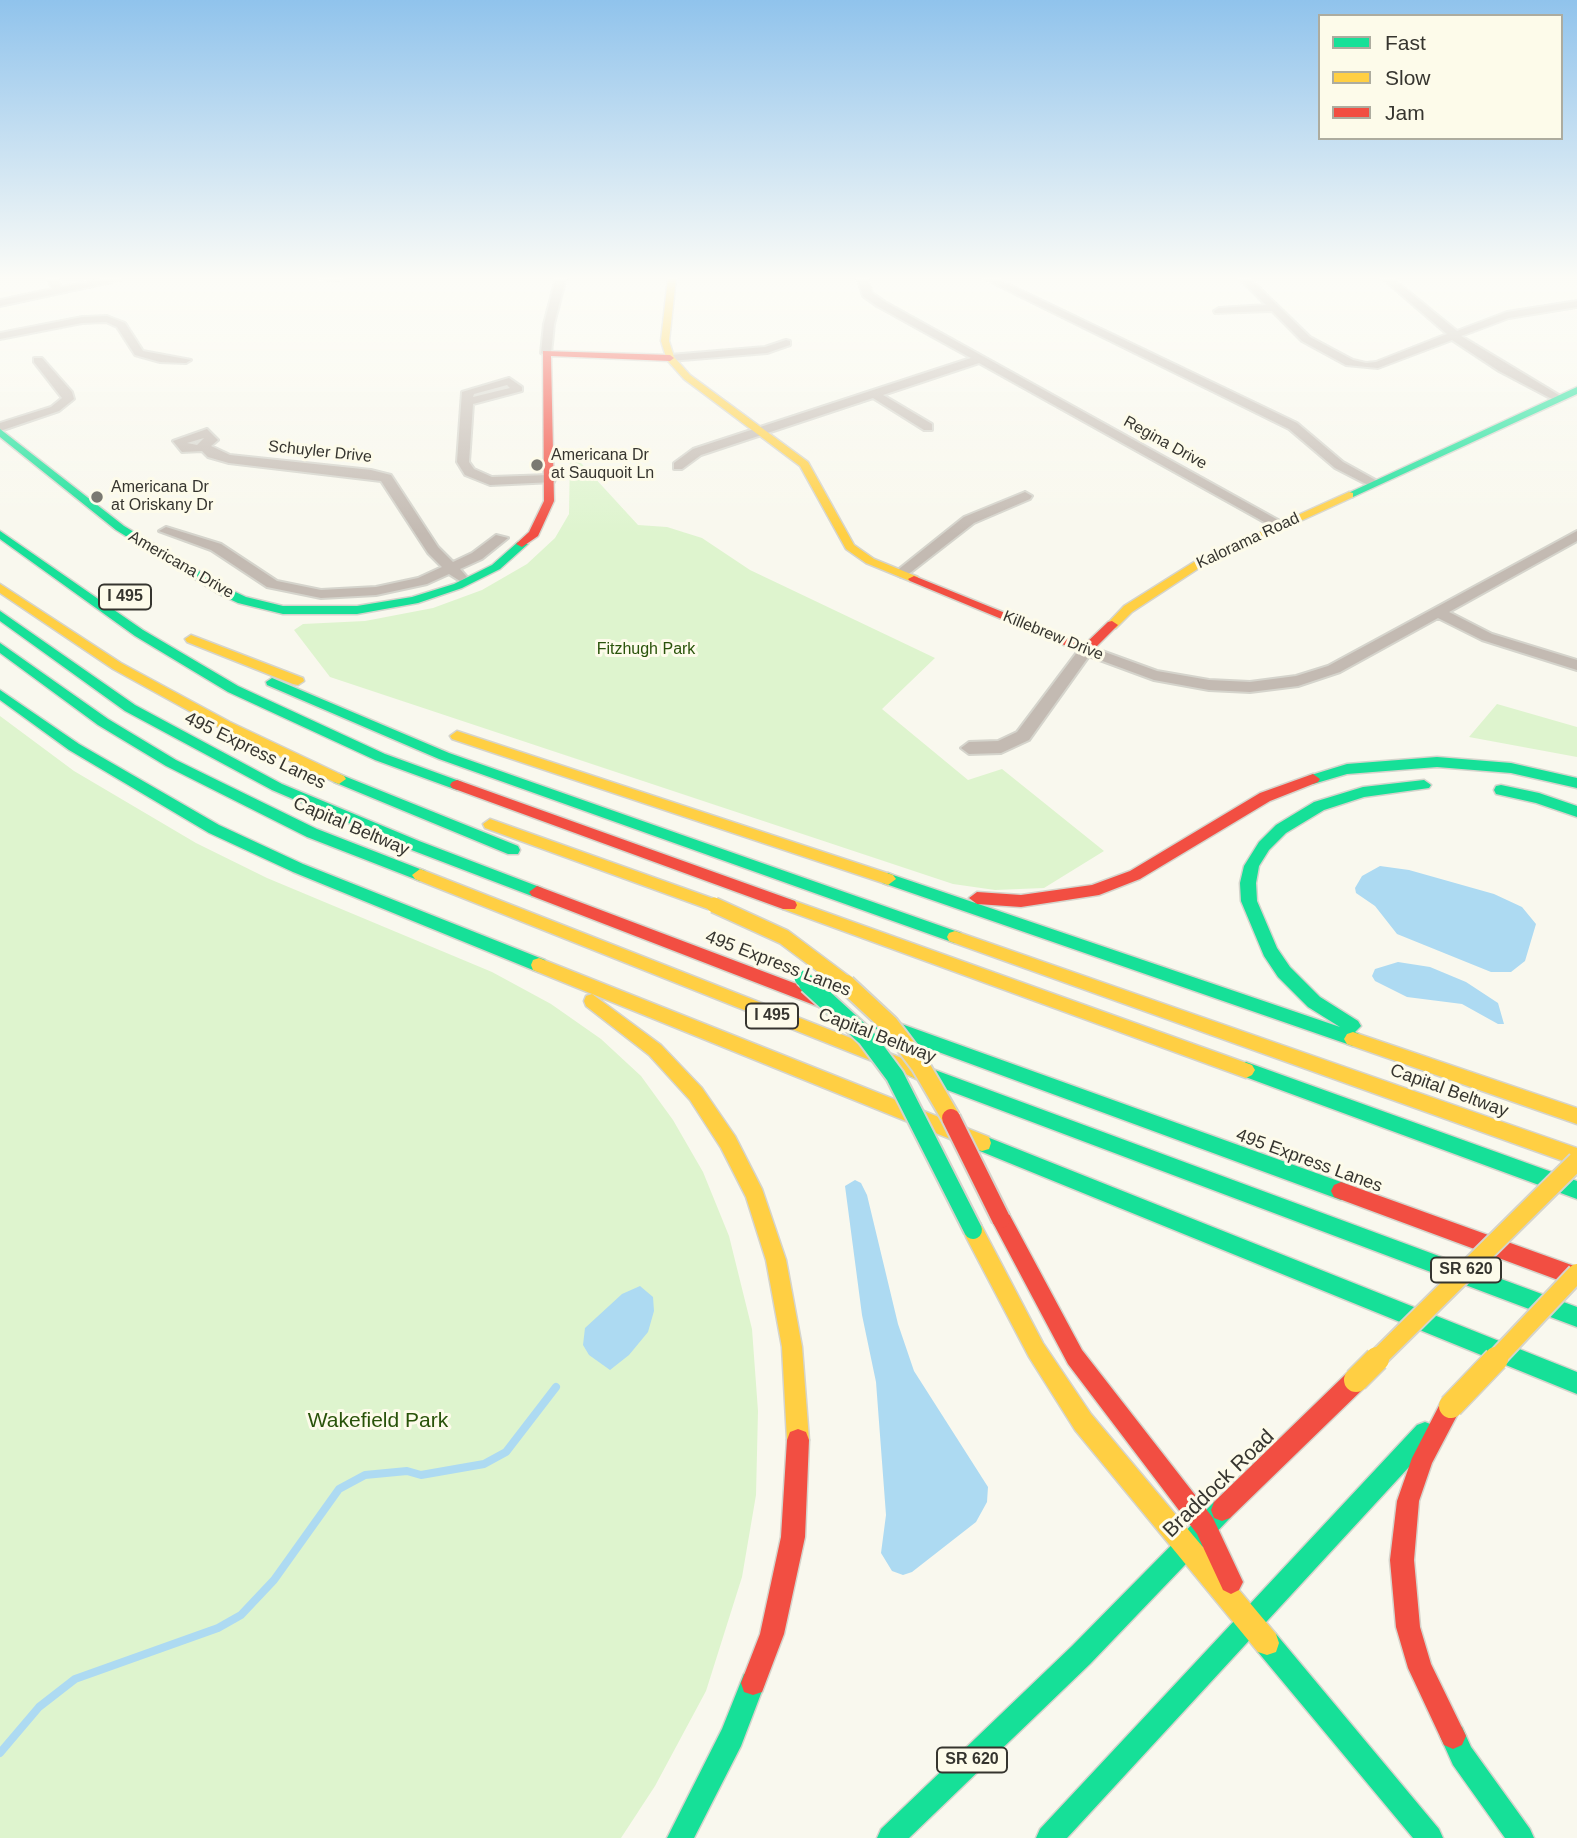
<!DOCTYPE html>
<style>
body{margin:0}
#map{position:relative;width:1577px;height:1838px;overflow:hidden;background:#f9f8ee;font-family:Helvetica,sans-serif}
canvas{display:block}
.legend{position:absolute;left:1318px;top:14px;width:245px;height:126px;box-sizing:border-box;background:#fdfbea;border:2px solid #adac9f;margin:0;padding:9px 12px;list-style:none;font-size:21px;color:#36352f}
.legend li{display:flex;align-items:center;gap:14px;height:35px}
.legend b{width:35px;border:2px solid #adac9f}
</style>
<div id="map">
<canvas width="1577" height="1838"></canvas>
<ul class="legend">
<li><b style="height:9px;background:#16e098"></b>Fast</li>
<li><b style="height:9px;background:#ffcf43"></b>Slow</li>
<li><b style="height:9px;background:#f24e42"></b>Jam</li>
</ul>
</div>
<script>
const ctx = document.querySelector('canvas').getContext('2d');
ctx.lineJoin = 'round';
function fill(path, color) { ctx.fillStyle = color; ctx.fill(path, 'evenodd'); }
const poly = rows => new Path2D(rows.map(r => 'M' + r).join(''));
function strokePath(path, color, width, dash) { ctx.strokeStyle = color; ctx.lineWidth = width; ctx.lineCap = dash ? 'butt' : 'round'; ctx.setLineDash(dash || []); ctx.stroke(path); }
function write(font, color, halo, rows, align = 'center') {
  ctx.font = font + ' Helvetica,sans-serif'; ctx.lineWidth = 6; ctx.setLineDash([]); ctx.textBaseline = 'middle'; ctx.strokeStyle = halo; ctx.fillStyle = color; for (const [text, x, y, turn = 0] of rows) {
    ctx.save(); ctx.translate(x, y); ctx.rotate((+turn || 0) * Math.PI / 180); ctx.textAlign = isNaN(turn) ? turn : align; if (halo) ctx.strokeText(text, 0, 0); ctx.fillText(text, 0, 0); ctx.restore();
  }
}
fill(poly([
 [570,451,638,525,667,527,702,538,750,570,935,658,882,709,968,780,1002,769,1104,851,1044,888,995,890,953,884,330,677,294,630,303,624,365,621,433,608,482,590,527,564,555,538,569,514],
 [1497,704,1577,727,1577,757,1469,737],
 [0,716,74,771,196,843,267,878,492,972,551,1004,601,1039,641,1076,673,1120,703,1172,729,1236,752,1329,758,1411,756,1495,742,1577,706,1691,655,1786,621,1838,0,1838]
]), '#def4ce');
fill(poly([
 [1380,866,1409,870,1494,894,1522,907,1536,924,1525,961,1511,972,1491,972,1397,934,1375,906,1356,893,1355,888,1362,876],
 [1398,962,1430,967,1466,982,1498,1003,1504,1024,1498,1024,1462,1004,1407,997,1375,981,1372,976,1375,969],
 [855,1180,861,1183,867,1195,898,1324,914,1371,988,1487,987,1502,976,1522,912,1572,903,1575,892,1571,881,1553,886,1515,876,1382,862,1315,845,1186],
 [640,1286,653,1297,654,1311,648,1332,629,1355,610,1370,589,1355,583,1345,585,1328,622,1294]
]), '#addaf2');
strokePath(poly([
 [0,1753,39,1707,75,1679,218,1628,241,1615,274,1580,339,1489,365,1475,407,1471,421,1475,484,1464,506,1452,556,1387]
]), '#addaf2', 8);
const street = poly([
 [47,278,57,278,61,287,113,278,121,280,0,306,0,300,52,289,47,278],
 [319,278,341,278,336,281,319,278],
 [556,278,566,278,554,324,551,353,546,356,541,353,544,324,556,278],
 [857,278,867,278,872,293,885,302,1287,525,1275,528,979,363,883,395,932,424,932,430,924,430,873,398,701,455,682,469,674,469,674,463,693,449,971,358,877,306,863,296,857,278],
 [983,278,995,278,1297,423,1343,462,1379,482,1368,485,1335,468,1289,429,983,278],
 [1239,278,1249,278,1310,337,1353,360,1366,363,1376,362,1447,334,1382,278,1392,278,1457,331,1507,312,1577,301,1577,307,1509,318,1461,336,1562,397,1552,399,1499,371,1452,340,1378,368,1346,365,1302,341,1272,311,1215,313,1214,311,1219,308,1266,305,1239,278],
 [107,316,125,323,143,351,191,360,186,363,160,362,135,355,117,327,106,322,82,323,0,339,0,333,82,317,107,316],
 [786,340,790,341,790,345,767,353,670,361,665,358,670,355,765,347,786,340],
 [34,358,42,358,72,392,74,399,59,411,0,431,0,423,51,407,62,398,34,362,34,358],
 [509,378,522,387,522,391,473,404,469,462,474,469,492,477,549,475,555,479,554,482,490,485,465,475,457,462,462,392,509,378],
 [507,385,510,388,473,397,474,394,507,385],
 [207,429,218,440,211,446,230,455,371,470,391,475,438,547,453,562,472,553,496,535,508,538,482,559,460,569,467,577,460,581,449,574,427,584,376,595,321,598,267,587,211,550,159,531,166,527,221,544,277,581,321,590,376,587,418,578,442,567,428,553,381,481,229,463,208,457,202,451,182,452,173,441,207,429],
 [204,438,197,445,187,443,204,438],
 [1025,492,1032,496,1030,499,974,523,906,576,901,577,894,573,964,517,1025,492],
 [1577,531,1577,541,1449,612,1492,634,1577,660,1577,670,1482,640,1438,618,1340,672,1298,686,1250,692,1209,690,1154,680,1089,656,1029,740,1001,753,969,754,961,748,969,742,998,741,1017,732,1081,647,1091,647,1157,671,1209,680,1250,682,1296,676,1328,666,1577,531]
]);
const fast = poly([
 [1577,387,1577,394,1353,497,1344,495,1577,387],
 [0,429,124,526,227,588,246,597,283,606,357,606,412,597,454,584,492,565,518,542,528,544,500,569,462,588,418,603,357,614,283,614,238,603,219,594,116,530,0,437,0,429],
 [0,531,143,630,238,686,385,754,462,782,464,785,457,790,375,760,228,692,135,636,0,539,0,531],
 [0,611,135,705,282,784,419,841,542,888,545,892,542,896,532,896,409,849,272,790,125,711,0,621,0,611],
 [0,643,108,719,176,760,317,829,425,871,428,875,420,881,415,879,307,837,166,766,98,725,0,653,0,643],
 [272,678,449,753,961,933,963,937,961,941,955,943,949,941,439,759,267,685,266,682,272,678],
 [0,690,79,744,219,825,303,864,545,960,547,965,545,970,539,972,533,970,293,872,209,833,69,750,0,700,0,690],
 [1437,757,1511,763,1577,778,1577,788,1511,773,1437,767,1347,774,1313,784,1306,779,1308,776,1347,764,1437,757],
 [339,774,518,846,520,850,518,854,508,854,334,782,332,779,339,774],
 [1424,780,1431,785,1429,788,1364,797,1324,810,1286,833,1269,850,1259,866,1256,883,1257,901,1277,948,1290,967,1320,997,1358,1021,1361,1026,1355,1032,1359,1034,1362,1039,1359,1044,1353,1046,883,883,880,879,888,873,893,875,1340,1027,1308,1007,1278,977,1264,956,1241,901,1240,883,1244,866,1259,842,1276,825,1314,802,1363,787,1424,780],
 [1501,785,1539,793,1577,806,1577,817,1536,803,1496,794,1494,790,1496,786,1501,785],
 [882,1017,1341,1182,1348,1185,1351,1191,1348,1197,1341,1200,876,1029,873,1024,876,1019,882,1017],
 [1246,1062,1577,1181,1577,1199,1240,1075,1237,1070,1240,1065,1246,1062],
 [916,1063,1577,1307,1577,1327,910,1076,907,1071,910,1066,916,1063],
 [982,1135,1577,1372,1577,1394,975,1149,973,1143,975,1137,982,1135],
 [1425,1422,1433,1425,1436,1433,1433,1441,1067,1838,1036,1838,1040,1829,1417,1425,1425,1422],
 [1222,1499,1230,1502,1233,1510,1230,1518,1090,1664,909,1838,877,1838,881,1829,1072,1646,1214,1502,1222,1499],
 [1267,1631,1276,1634,1439,1829,1443,1838,1413,1838,1258,1652,1255,1643,1258,1634,1267,1631],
 [753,1671,762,1674,765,1683,741,1746,694,1838,667,1838,722,1729,744,1674,753,1671],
 [1453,1723,1462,1727,1471,1747,1530,1829,1534,1838,1505,1838,1453,1765,1440,1736,1444,1727,1453,1723]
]);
const slow = poly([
 [668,278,676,278,669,341,674,357,690,375,808,462,854,545,874,559,918,577,918,581,910,581,866,563,846,549,800,466,684,379,667,360,661,341,668,278],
 [1349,492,1353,493,1353,497,1202,566,1132,612,1116,628,1112,629,1106,625,1124,606,1194,562,1349,492],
 [0,584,121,663,230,722,344,776,346,779,339,784,334,782,220,728,113,669,0,593,0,584],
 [191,635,303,678,304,681,298,685,293,684,187,642,185,639,191,635],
 [457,731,893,875,896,879,888,885,883,883,452,739,450,736,457,731],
 [490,819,720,901,722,905,720,909,708,909,485,828,483,824,490,819],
 [420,869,922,1066,925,1071,922,1076,916,1079,910,1076,415,879,412,875,420,869],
 [789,899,1252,1065,1255,1070,1252,1075,1246,1078,783,909,781,905,783,901,789,899],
 [955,931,1577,1148,1577,1166,949,941,947,937,949,933,955,931],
 [539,958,989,1137,991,1143,989,1149,982,1151,975,1149,533,970,531,965,533,960,539,958],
 [592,994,661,1045,702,1088,735,1136,762,1189,786,1260,802,1347,809,1440,806,1448,798,1451,790,1448,787,1440,782,1347,766,1260,746,1197,721,1148,690,1100,649,1055,586,1006,584,1001,586,996,592,994],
 [1353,1032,1577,1108,1577,1124,1347,1044,1344,1039,1347,1034,1353,1032],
 [973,1221,980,1223,1043,1343,1091,1414,1276,1634,1279,1643,1276,1652,1267,1655,1258,1652,1075,1430,1029,1357,966,1237,963,1230,966,1223,973,1221]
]);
const jam = poly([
 [543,351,670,355,674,358,670,361,551,356,554,501,538,536,522,547,516,544,529,532,544,501,543,351],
 [914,576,1084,645,1108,622,1112,621,1118,625,1090,653,1086,654,910,581,908,579,914,576],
 [1313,774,1320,779,1318,782,1270,801,1140,879,1099,895,1021,907,977,904,969,898,977,892,1021,895,1092,885,1130,871,1260,793,1313,774],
 [457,780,795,901,797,905,795,909,783,909,452,788,450,785,452,782,457,780],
 [537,886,839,1000,841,1005,839,1010,833,1012,827,1010,532,896,529,892,537,886],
 [1341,1182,1577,1267,1577,1287,1334,1197,1331,1191,1334,1185,1341,1182],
 [1001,1210,1008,1212,1082,1350,1213,1518,1243,1582,1239,1590,1231,1594,1223,1590,1197,1534,1068,1364,991,1219,994,1212,1001,1210],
 [1356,1369,1364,1372,1367,1380,1364,1388,1230,1518,1222,1521,1214,1518,1211,1510,1214,1502,1348,1372,1356,1369],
 [1451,1395,1459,1398,1462,1406,1432,1463,1419,1501,1414,1560,1420,1627,1431,1664,1466,1736,1462,1745,1453,1749,1444,1745,1408,1668,1396,1627,1390,1560,1397,1501,1412,1458,1443,1398,1451,1395],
 [798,1429,806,1432,809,1440,805,1537,784,1634,762,1692,753,1695,744,1692,741,1683,760,1634,781,1537,787,1440,790,1432,798,1429]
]);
strokePath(street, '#d5d4cc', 4);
strokePath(fast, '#d5d4cc', 3);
strokePath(slow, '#d5d4cc', 3);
strokePath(jam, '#d5d4cc', 3);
fill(street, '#c3bab2');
fill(fast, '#16e098');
fill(slow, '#ffcf43');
fill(jam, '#f24e42');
const fastBridgeFar1 = poly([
 [802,978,810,985]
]);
const fastBridge = poly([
 [808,984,866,1037,895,1076,973,1230]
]);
const slowBridgeFar2 = poly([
 [714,905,784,937,848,985]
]);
const slowBridgeFar1 = poly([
 [846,984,889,1024,920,1065,951,1118],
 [1375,1361,1577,1161],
 [1494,1361,1577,1273]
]);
const slowBridge = poly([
 [1356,1380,1377,1359],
 [1451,1406,1496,1359]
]);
const jamBridge = poly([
 [951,1118,1001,1219]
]);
strokePath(fastBridgeFar1, '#d5d4cc', 18, []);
strokePath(fastBridge, '#d5d4cc', 22, []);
strokePath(slowBridgeFar2, '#d5d4cc', 18, []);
strokePath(slowBridgeFar1, '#d5d4cc', 22, []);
strokePath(slowBridge, '#d5d4cc', 27, []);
strokePath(jamBridge, '#d5d4cc', 22, []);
strokePath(fastBridgeFar1, '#16e098', 15);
strokePath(fastBridge, '#16e098', 18);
strokePath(slowBridgeFar2, '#ffcf43', 15);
strokePath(slowBridgeFar1, '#ffcf43', 18);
strokePath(slowBridge, '#ffcf43', 24);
strokePath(jamBridge, '#f24e42', 18);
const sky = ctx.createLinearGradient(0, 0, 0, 535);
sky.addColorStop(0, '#90c3ec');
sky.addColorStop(0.52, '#fcfcf7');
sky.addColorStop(1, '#fcfcf700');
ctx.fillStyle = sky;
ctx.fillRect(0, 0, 1577, 535);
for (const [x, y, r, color] of [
 [537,465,7,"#7a7972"],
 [97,497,7,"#7a7972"]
]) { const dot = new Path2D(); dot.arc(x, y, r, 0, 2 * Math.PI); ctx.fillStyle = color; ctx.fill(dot); strokePath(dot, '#fdfbea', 2.5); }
write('16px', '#36352f', '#fdfbea', [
 ["Regina Drive",1165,443,29],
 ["Schuyler Drive",320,452,6],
 ["Kalorama Road",1248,541,-25],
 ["Americana Drive",181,565,30],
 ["Killebrew Drive",1053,636,22]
]);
write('16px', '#36352f', '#fdfbea', [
 ["Americana Dr",551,456],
 ["at Sauquoit Ln",551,474],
 ["Americana Dr",111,488],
 ["at Oriskany Dr",111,506]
], 'left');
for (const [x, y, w] of [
 [125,597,52],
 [772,1016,52],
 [1466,1270,70],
 [972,1760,70]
]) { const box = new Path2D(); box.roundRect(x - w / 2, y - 12.5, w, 25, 5); ctx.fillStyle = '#fdfbea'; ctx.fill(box); strokePath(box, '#36352f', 2); }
write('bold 16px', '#36352f', null, [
 ["I 495",125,597],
 ["I 495",772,1016],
 ["SR 620",1466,1270],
 ["SR 620",972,1760]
]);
write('16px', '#29530a', '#fdfbea', [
 ["Fitzhugh Park",646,650]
]);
write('18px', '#36352f', '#fdfbea', [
 ["495 Express Lanes",255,751,26],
 ["Capital Beltway",351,827,23],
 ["495 Express Lanes",778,964,21],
 ["Capital Beltway",877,1036,21],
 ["Capital Beltway",1449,1091,20],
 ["495 Express Lanes",1309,1161,20]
]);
write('21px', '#29530a', '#fdfbea', [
 ["Wakefield Park",378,1421]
]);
write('21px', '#36352f', '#fdfbea', [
 ["Braddock Road",1219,1484,-44]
]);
</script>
